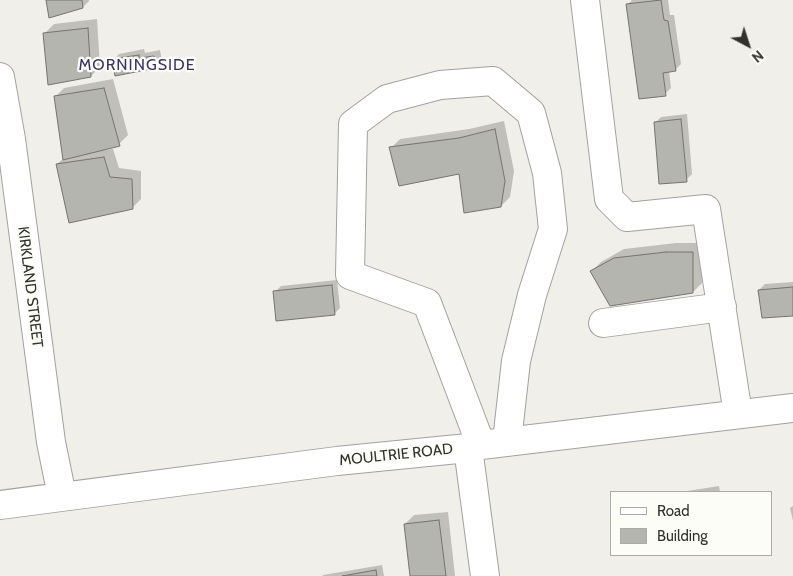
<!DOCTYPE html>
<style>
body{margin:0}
#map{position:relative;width:793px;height:576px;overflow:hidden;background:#f0efe9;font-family:Cabin,sans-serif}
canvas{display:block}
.legend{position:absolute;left:610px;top:491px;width:162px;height:65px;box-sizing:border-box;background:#fdfdf7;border:1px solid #ababa7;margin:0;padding:6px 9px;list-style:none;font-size:15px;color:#31312f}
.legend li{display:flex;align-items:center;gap:10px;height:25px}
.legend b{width:25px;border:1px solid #ababa7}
.north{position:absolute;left:723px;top:20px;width:50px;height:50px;-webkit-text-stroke:4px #fdfdf7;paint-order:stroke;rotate:140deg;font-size:14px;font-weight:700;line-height:20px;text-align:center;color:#31312f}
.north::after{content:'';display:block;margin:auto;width:18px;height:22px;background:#31312f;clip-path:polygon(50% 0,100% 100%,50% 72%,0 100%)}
</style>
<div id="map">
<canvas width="793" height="576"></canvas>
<ul class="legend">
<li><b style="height:6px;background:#fff"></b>Road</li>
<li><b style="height:14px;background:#b5b5af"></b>Building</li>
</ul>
<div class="north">N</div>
</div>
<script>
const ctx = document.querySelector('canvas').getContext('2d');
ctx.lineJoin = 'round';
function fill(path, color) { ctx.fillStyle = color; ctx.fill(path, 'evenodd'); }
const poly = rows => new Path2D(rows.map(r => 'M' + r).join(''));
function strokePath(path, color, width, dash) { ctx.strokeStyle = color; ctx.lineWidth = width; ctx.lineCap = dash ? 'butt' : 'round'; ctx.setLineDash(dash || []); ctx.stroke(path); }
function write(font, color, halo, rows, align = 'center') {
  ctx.font = font + ' Cabin,sans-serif'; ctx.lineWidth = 4.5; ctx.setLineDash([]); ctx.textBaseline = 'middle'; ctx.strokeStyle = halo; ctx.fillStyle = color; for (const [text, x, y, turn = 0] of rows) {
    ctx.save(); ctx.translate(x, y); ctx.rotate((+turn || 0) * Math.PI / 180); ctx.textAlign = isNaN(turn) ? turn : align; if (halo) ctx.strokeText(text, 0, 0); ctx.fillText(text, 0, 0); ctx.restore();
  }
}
fill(poly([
 [48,0,89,0,89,1,83,7],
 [632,0,668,0,670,15,674,15,681,64,675,70,669,71,671,88,665,94,627,5],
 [97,19,100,67,91,76,45,33,54,24],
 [144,49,145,53,160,50,162,61,156,67,113,60,119,54],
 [113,79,128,135,119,144,103,148,104,150,113,149,119,168,141,171,141,199,132,208,57,164,64,158,55,97,64,88],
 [687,114,692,174,686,180,655,123,661,117],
 [504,121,514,171,510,197,501,206,460,172,391,148,400,139,469,129],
 [676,243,702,243,702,283,693,292,592,271,601,262,624,249],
 [337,280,340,308,334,314,275,292,281,286],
 [793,282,793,315,759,290,765,284],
 [719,486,720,492,681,492],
 [793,506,793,521,790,508],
 [448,512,455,576,411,576,405,524,414,515],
 [382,565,384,576,322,576,323,575]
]), '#0003');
const building = poly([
 [46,0,82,0,83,8,49,18,46,0],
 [661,0,664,20,668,21,676,71,663,73,666,96,639,99,626,4,661,0],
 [88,28,91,77,48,85,43,33,88,28],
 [139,55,139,58,154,56,156,68,115,76,112,59,139,55],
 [104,88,120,146,63,160,54,96,104,88],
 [681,119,687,182,659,184,654,122,681,119],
 [495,129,505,181,501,207,464,213,459,174,399,186,389,147,459,138,495,129],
 [104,157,110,177,132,179,133,209,69,223,56,164,104,157],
 [666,252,693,252,693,293,610,306,590,271,614,258,666,252],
 [332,285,335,315,276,321,273,291,332,285],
 [793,287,793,316,762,318,758,290,793,287],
 [439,520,446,576,410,576,404,524,439,520],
 [376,570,377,576,342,576,376,570]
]);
fill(building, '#b5b5af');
strokePath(building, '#74736e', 1);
const minor = poly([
 [585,0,609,199,627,217,706,209,738,414],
 [0,77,11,139,51,442,62,496],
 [603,323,722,307],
 [481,445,427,303,350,275,353,124,387,99,440,85,493,81,531,113,547,173,553,229,532,295,516,361,507,441],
 [468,448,485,576],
 [0,505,337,461,468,448,481,445,793,408]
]);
strokePath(minor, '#a2a29c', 30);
strokePath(minor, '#fff', 28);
write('15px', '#31312f', '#fdfdf7', [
 ["KIRKLAND STREET",30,287,83],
 ["MOULTRIE ROAD",396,455,-6]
]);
ctx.letterSpacing = '1px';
write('16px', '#38336f', '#fdfdf7', [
 ["MORNINGSIDE",137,65]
]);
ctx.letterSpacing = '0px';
</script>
